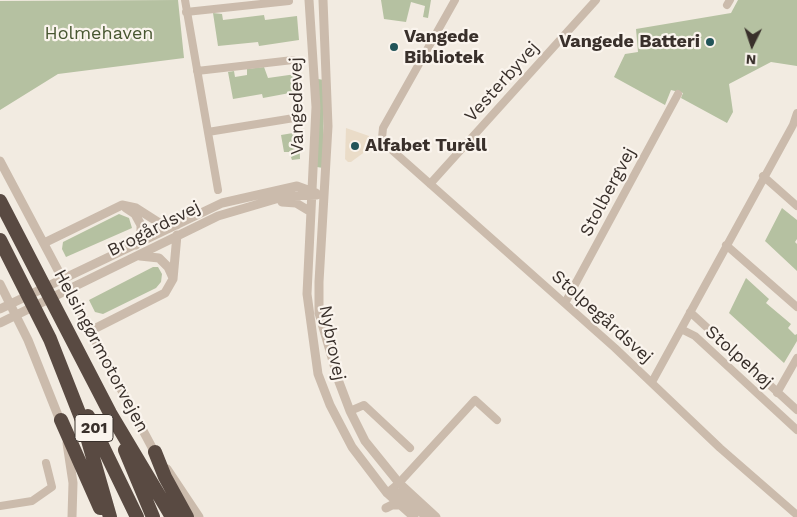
<!DOCTYPE html>
<meta charset="utf-8">
<style>
body{margin:0}
#map{position:relative;width:797px;height:517px;overflow:hidden;background:#f2ebe1;font-family:"Work Sans",sans-serif}
canvas{display:block}
.north{position:absolute;left:727px;top:20px;width:50px;height:50px;-webkit-text-stroke:4px #faf4ed;paint-order:stroke;rotate:184deg;font-size:14px;font-weight:700;line-height:20px;text-align:center;color:#39302b}
.north::after{content:'';display:block;margin:auto;width:18px;height:22px;background:#39302b;clip-path:polygon(50% 0,100% 100%,50% 72%,0 100%)}
</style>
<div id="map">
<canvas width="797" height="517"></canvas>
<div class="north">N</div>
</div>
<script>
const ctx = document.querySelector('canvas').getContext('2d');
ctx.lineJoin = 'round';
function fill(path, color) { ctx.fillStyle = color; ctx.fill(path, 'evenodd'); }
const poly = rows => new Path2D(rows.map(r => 'M' + r).join(''));
function strokePath(path, color, width, dash) { ctx.strokeStyle = color; ctx.lineWidth = width; ctx.lineCap = dash ? 'butt' : 'round'; ctx.setLineDash(dash || []); ctx.stroke(path); }
function write(font, color, halo, rows, align = 'center') {
  ctx.font = font + ' "Work Sans",sans-serif'; ctx.lineWidth = 4.5; ctx.setLineDash([]); ctx.textBaseline = 'middle'; ctx.strokeStyle = halo; ctx.fillStyle = color; for (const [text, x, y, turn = 0] of rows) {
    ctx.save(); ctx.translate(x, y); ctx.rotate((+turn || 0) * Math.PI / 180); ctx.textAlign = isNaN(turn) ? turn : align; if (halo) ctx.strokeText(text, 0, 0); ctx.fillText(text, 0, 0); ctx.restore();
  }
}
fill(poly([
 [178,0,184,58,58,74,0,110,0,1],
 [381,0,431,0,428,18,423,17,425,6,411,2,406,22,384,19],
 [738,0,797,0,797,66,771,62,729,84,733,112,727,123,681,98,683,93,671,90,665,105,614,77,625,54,638,52,636,29,731,13],
 [213,13,222,14,223,20,264,15,265,20,297,16,299,40,259,46,258,42,218,46],
 [264,67,268,78,296,74,295,92,263,98,262,94,233,99,228,72,234,71,235,77,247,75,247,69],
 [318,79,324,80,323,168,317,167],
 [299,132,300,159,292,160,289,152,284,152,281,135],
 [782,208,797,220,797,239,795,242,797,244,797,271,765,241],
 [119,214,129,218,132,228,66,257,62,249,63,242],
 [153,267,158,267,162,274,161,282,156,288,103,314,95,312,89,300],
 [746,278,769,299,766,303,791,324,788,328,795,335,797,334,797,341,784,363,729,313]
]), '#b5c1a1');
fill(poly([
 [346,128,369,136,370,148,351,162,348,162,345,159]
]), '#eadcc8');
strokePath(poly([
 [185,0,218,190],
 [455,0,383,128,382,138,384,143,615,348,720,448,797,515],
 [727,5,730,0],
 [186,12,289,1],
 [197,71,293,60],
 [208,132,294,118],
 [763,176,797,206],
 [430,184,596,0],
 [726,245,797,307],
 [565,303,678,94],
 [690,312,797,410],
 [681,329,695,336,797,430],
 [652,382,793,125,797,113],
 [777,393,797,358],
 [350,411,364,405,410,448],
 [387,493,399,483,475,400,497,420],
 [0,506,32,501,52,487,46,463]
]), '#cbbbac', 8);
strokePath(poly([
 [309,0,316,107,307,294,318,374,330,405,352,447,387,493,414,517],
 [323,0,328,126,319,282,319,313,339,382,350,411,365,441,399,483,436,517],
 [0,161,156,455],
 [282,202,296,203,311,212],
 [126,208,135,214,141,225,141,236,136,245],
 [44,243,122,205,136,208,161,224,177,225],
 [140,256,159,258,168,267,173,278],
 [0,284,28,340,61,423],
 [0,309,222,203,297,186,316,193],
 [0,323,218,216,286,196,317,195],
 [90,331,165,293,173,279,177,235],
 [67,443,73,483,72,517],
 [167,469,199,517],
 [387,493,397,493,427,517],
 [386,508,392,505,401,505]
]), '#cbbbac', 9);
strokePath(poly([
 [0,201,110,413,172,517],
 [0,240,50,339,83,423,110,517],
 [88,416,137,517],
 [61,420,100,508],
 [125,450,153,517],
 [155,452,165,477,187,517]
]), '#594a42', 14);
for (const [x, y, r, color] of [
 [710,42,5,"#225459"],
 [394,47,5,"#225459"],
 [355,146,5,"#225459"]
]) { const dot = new Path2D(); dot.arc(x, y, r, 0, 2 * Math.PI); ctx.fillStyle = color; ctx.fill(dot); strokePath(dot, '#faf4ed', 2); }
for (const [x, y, w] of [
 [94,428,38]
]) { const box = new Path2D(); box.roundRect(x - w / 2, y - 13.5, w, 27, 4); ctx.fillStyle = '#faf4ed'; ctx.fill(box); strokePath(box, '#39302b', 1); }
write('bold 16px', '#39302b', null, [
 ["201",94,428]
]);
write('18px', '#475630', '#faf4ed', [
 ["Holmehaven",99,34]
]);
write('bold 18px', '#39302b', '#faf4ed', [
 ["Vangede",404,37],
 ["Bibliotek",404,58],
 ["Vangede Batteri",700,42,"right"],
 ["Alfabet Turèll",365,146]
], 'left');
write('18px', '#39302b', '#faf4ed', [
 ["Vesterbyvej",502,82,-48],
 ["Vangedevej",297,106,-91],
 ["Stolbergvej",608,192,-62],
 ["Brogårdsvej",154,229,-27],
 ["Stolpegårdsvej",602,317,42],
 ["Nybrovej",332,343,79],
 ["Helsingørmotorvejen",101,351,62],
 ["Stolpehøj",739,357,42]
]);
</script>
